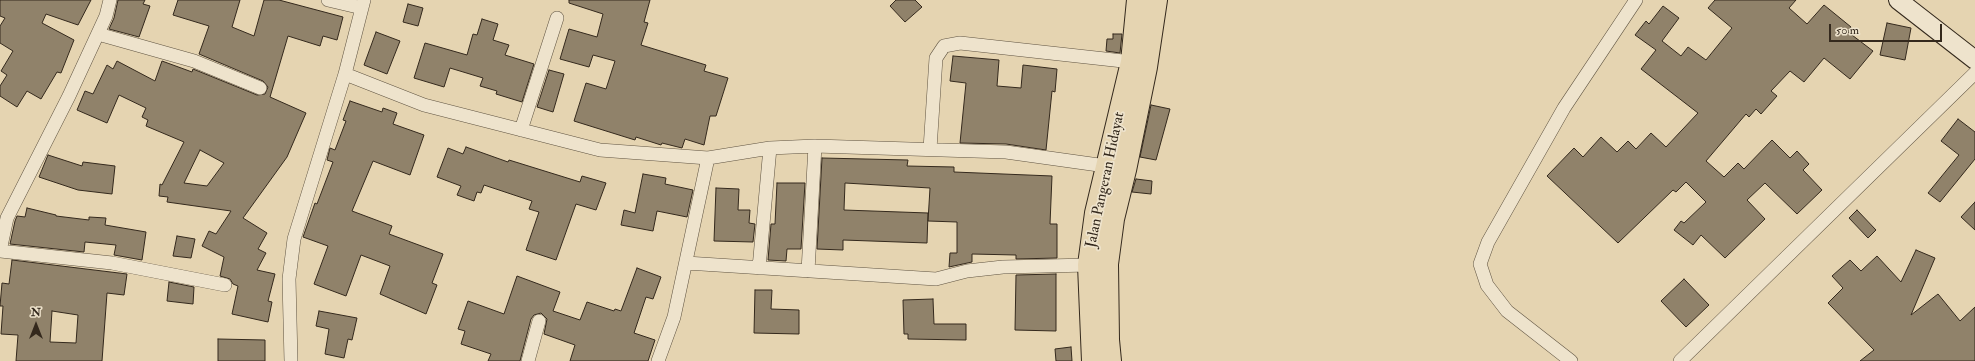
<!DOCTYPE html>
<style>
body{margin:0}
#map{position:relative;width:1975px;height:361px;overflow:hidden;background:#e5d4b1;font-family:"IM FELL Double Pica",serif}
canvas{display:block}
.north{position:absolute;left:16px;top:305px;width:40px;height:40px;-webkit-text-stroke:3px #eee3cc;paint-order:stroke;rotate:0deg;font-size:11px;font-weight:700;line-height:16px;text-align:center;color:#34291d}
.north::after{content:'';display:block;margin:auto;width:14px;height:18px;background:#34291d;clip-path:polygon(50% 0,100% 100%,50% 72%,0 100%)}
.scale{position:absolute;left:1829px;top:24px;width:113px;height:18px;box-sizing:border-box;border:2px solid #34291d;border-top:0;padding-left:5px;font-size:12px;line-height:14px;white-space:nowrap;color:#34291d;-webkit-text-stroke:3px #eee3cc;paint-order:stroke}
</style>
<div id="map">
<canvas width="1975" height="361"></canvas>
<div class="north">N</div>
<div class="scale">50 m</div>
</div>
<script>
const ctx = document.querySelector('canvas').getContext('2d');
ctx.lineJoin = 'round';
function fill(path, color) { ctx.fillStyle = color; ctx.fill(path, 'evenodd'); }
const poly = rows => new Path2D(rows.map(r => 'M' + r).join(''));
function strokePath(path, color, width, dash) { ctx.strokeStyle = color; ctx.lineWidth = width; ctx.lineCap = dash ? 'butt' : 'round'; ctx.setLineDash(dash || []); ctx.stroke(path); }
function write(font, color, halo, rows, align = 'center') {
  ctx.font = font + ' "IM FELL Double Pica",serif'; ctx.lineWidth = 3.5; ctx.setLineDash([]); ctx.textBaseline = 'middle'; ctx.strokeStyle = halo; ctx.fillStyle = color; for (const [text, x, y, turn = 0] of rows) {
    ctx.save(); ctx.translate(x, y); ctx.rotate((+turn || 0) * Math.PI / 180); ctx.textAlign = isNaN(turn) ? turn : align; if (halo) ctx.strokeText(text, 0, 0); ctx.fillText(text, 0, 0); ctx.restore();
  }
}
const building = poly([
 [0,0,91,0,78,25,46,14,42,23,74,40,61,73,57,72,41,99,27,91,17,107,0,96,0,86,7,75,1,71,13,51,0,43,0,26,5,18,0,16,0,0],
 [118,0,145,0,143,4,150,6,139,37,109,29,114,18,118,0],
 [178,0,240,0,232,27,254,36,264,0,279,0,343,17,337,40,323,36,320,46,288,36,270,97,306,113,287,157,243,218,267,233,258,249,266,253,257,270,275,274,268,301,272,302,268,322,232,314,238,286,233,284,230,279,220,276,224,257,202,246,209,231,216,234,231,211,167,202,168,197,159,196,160,184,162,185,184,142,146,126,148,120,142,117,146,108,119,95,107,123,77,110,85,91,93,94,107,65,113,69,117,61,155,81,162,61,192,72,193,69,257,95,265,94,268,87,263,81,199,54,209,26,173,15,178,0],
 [200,150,224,163,207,186,184,183,200,150],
 [569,0,650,0,644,22,648,23,641,45,706,65,704,71,728,78,716,116,710,116,704,145,685,139,682,148,662,143,661,145,636,137,635,140,574,121,586,83,606,89,615,61,593,55,589,67,560,59,569,29,597,37,603,14,569,3,569,0],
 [896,0,915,0,922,7,905,22,890,6,896,0],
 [1715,0,1796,0,1789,8,1807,24,1824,5,1851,27,1848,32,1873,51,1850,79,1824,58,1804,82,1790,71,1771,91,1777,96,1761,114,1756,109,1749,117,1746,114,1706,161,1724,177,1738,163,1744,169,1772,140,1790,158,1797,151,1809,164,1803,170,1822,190,1797,214,1765,183,1747,200,1765,219,1725,258,1701,235,1693,245,1674,230,1681,221,1684,223,1706,202,1686,182,1676,192,1673,190,1618,243,1547,176,1574,148,1583,157,1601,137,1617,152,1628,141,1636,149,1651,133,1666,147,1698,113,1641,69,1656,50,1635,35,1646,21,1649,24,1663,6,1679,18,1662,41,1681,56,1688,47,1706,60,1732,28,1708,8,1715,0],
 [408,4,423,8,418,26,403,22,408,4],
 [482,19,498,24,493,40,509,45,505,55,534,64,522,102,496,94,497,91,480,86,483,78,450,68,444,87,414,78,425,43,467,55,473,34,477,35,482,19],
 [1887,23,1911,28,1905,60,1880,55,1887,23],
 [376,32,400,41,387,74,364,65,376,32],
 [1113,34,1122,34,1120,53,1106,51,1107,39,1113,39,1113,34],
 [953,56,999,60,997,86,1021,88,1023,65,1057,69,1055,92,1052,91,1046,150,1006,144,960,143,966,83,950,81,953,56],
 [549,70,564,74,553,112,537,107,549,70],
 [350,101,382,112,383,108,397,113,393,124,424,135,410,175,373,161,352,211,392,226,389,234,443,254,432,283,437,285,426,314,380,294,390,266,361,255,346,296,314,284,328,246,303,237,315,203,317,204,333,162,327,160,330,148,335,150,346,121,343,120,350,101],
 [1151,105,1170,109,1156,160,1140,157,1151,105],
 [1958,119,1975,132,1975,159,1940,202,1928,193,1959,155,1941,141,1958,119],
 [466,147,508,162,509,160,580,182,582,176,606,183,596,210,576,204,556,260,526,250,539,212,529,209,532,201,484,185,481,193,477,192,474,201,457,195,461,186,437,177,448,148,463,154,466,147],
 [48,155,82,166,83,162,115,166,112,194,78,190,39,177,48,155],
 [822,158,908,160,907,166,954,167,954,172,1052,176,1050,224,1057,224,1057,258,1016,259,1016,255,972,254,972,262,949,267,950,253,957,253,957,222,928,221,930,188,845,183,844,210,928,213,927,243,843,240,843,250,817,249,822,158],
 [643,174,666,178,665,184,693,190,687,217,657,211,653,231,621,225,624,210,635,213,643,174],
 [1136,179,1152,181,1151,194,1132,192,1136,179],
 [777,183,805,183,801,249,787,249,786,261,768,260,771,224,775,224,777,183],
 [716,188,739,189,738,210,750,210,749,223,755,224,753,242,714,241,716,188],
 [1975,202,1975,230,1961,217,1975,202],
 [27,208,56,215,56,216,89,220,89,217,106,218,105,225,146,232,142,260,114,255,116,245,85,242,84,252,10,244,15,221,17,216,25,217,27,208],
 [1857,210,1876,230,1868,238,1849,218,1857,210],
 [177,236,195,239,191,258,173,256,177,236],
 [1916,250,1935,258,1911,315,1938,294,1960,321,1975,307,1975,361,1860,361,1874,350,1828,303,1843,288,1832,276,1850,260,1861,271,1877,256,1901,282,1916,250],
 [12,260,127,274,124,295,107,293,102,361,16,361,18,335,1,334,3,306,0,306,2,283,9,284,12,260],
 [52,311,78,315,76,343,50,342,52,311],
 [637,268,661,277,653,299,646,297,634,333,655,340,648,361,570,361,575,345,544,334,547,319,541,313,534,315,531,319,520,361,488,361,491,354,461,344,465,331,458,329,468,301,504,314,517,276,560,292,553,311,580,320,587,302,614,311,615,309,621,311,637,268],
 [1056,274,1056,331,1015,330,1016,275,1056,274],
 [1684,279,1709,305,1686,327,1661,301,1684,279],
 [169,282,194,287,193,304,167,301,169,282],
 [755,290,772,290,771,309,799,310,799,334,754,333,755,290],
 [933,299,934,324,966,324,966,340,908,339,908,334,904,334,903,300,933,299],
 [319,311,357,318,352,340,348,339,344,358,325,354,329,329,316,326,319,311],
 [218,339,265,340,265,361,218,361,218,339],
 [1071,347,1072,361,1056,361,1055,349,1071,347]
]);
fill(building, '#90826a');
strokePath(building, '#34291d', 1);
const street = poly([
 [328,0,362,8],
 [364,0,345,74,424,105,600,150,708,158,770,148,815,146,1006,152,1113,167],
 [98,34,194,61,260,88],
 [521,130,557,18],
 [930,149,936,58,944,46,960,43,1132,62],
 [0,251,7,218,69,96,106,16,110,0],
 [0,251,112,263,225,285],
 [686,263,936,279,967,271,1003,267,1089,265],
 [759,268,770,148],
 [808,271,815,146],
 [291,361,289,279,294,239,345,74],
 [528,361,539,321],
 [658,361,674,317,708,158],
 [1571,361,1507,311,1487,285,1480,264,1488,242,1564,108,1636,0],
 [1680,361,1975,73]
]);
const secondary = poly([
 [1898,0,1975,60]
]);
const highway = poly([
 [1093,361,1089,265,1096,213,1132,62,1138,0],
 [1110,361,1108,340,1107,264,1113,219,1125,170,1146,67,1156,0]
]);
strokePath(street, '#605442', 14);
strokePath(secondary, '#34291d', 20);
strokePath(highway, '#34291d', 24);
strokePath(street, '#eee3cc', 13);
strokePath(secondary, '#eee3cc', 18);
strokePath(highway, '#e5d4b1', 22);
write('15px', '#34291d', '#eee3cc', [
 ["Jalan Pangeran Hidayat",1106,180,-78]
]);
</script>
